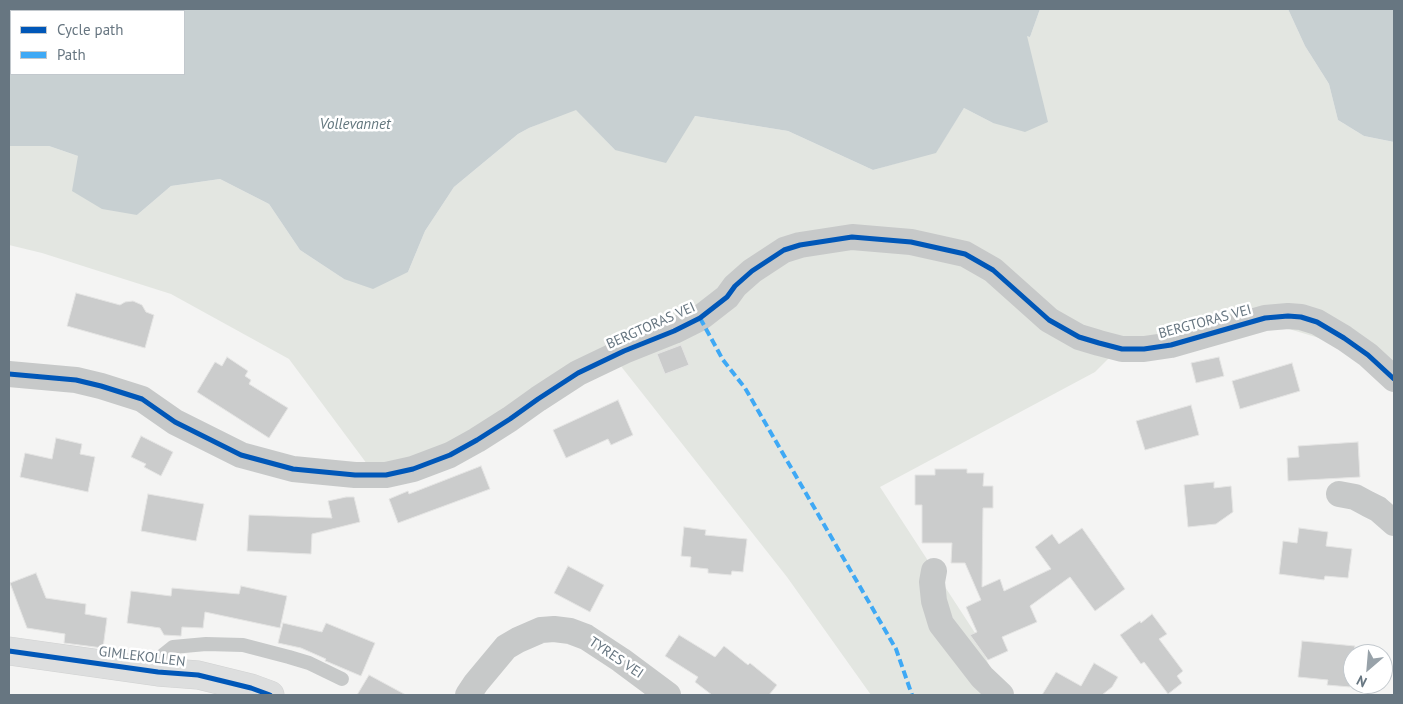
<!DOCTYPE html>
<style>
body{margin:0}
#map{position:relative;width:1403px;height:704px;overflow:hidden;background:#f4f4f3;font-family:"PT Sans",sans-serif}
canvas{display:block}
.frame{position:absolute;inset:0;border:10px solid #677681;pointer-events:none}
.legend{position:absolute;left:10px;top:10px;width:175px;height:65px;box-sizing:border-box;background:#fff;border:1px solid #c2c8cd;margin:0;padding:6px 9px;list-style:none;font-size:15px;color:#677681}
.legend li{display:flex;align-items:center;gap:10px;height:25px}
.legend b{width:25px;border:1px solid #c2c8cd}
.north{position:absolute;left:1343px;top:644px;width:50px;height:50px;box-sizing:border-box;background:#fff;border:1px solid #c2c8cd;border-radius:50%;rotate:207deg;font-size:14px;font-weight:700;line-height:20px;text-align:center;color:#677681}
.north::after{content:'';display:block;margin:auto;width:18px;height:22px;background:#98a2a9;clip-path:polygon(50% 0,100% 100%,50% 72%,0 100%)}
</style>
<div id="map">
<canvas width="1403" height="704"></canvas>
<div class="frame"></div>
<ul class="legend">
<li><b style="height:6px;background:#0057b8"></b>Cycle path</li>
<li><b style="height:6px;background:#3fa9f5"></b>Path</li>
</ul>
<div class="north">N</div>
</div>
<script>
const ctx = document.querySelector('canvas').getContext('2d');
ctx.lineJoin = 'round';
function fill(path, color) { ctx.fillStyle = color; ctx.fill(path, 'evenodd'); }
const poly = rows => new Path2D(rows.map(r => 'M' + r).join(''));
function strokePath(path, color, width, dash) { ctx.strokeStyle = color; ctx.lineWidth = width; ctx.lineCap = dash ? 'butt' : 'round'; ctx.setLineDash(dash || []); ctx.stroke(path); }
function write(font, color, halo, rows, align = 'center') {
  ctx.font = font + ' "PT Sans",sans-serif'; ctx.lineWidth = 5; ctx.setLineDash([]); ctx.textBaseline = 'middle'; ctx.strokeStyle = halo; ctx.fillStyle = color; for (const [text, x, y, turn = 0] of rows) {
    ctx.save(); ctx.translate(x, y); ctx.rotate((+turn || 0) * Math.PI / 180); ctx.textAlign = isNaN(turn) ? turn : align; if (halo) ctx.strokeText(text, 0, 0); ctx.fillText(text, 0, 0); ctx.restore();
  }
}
fill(poly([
 [1040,9,1288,9,1305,46,1329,84,1338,120,1364,136,1394,142,1394,368,1349,347,1249,317,1118,349,1095,372,880,487,977,636,1001,695,871,695,787,577,620,365,466,443,370,468,289,359,171,294,42,253,9,245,9,146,49,146,78,156,137,215,171,186,220,179,269,204,300,250,344,279,408,272,425,231,454,187,518,134,529,128,576,109,615,150,695,116,788,131,873,170,936,152,964,108,993,123,1027,35,1030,37]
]), '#e3e6e1');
fill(poly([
 [9,9,1040,9,1030,37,1027,36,1048,122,1025,132,993,123,964,108,936,153,873,170,788,131,695,116,666,163,615,150,576,110,529,128,518,134,454,187,425,231,408,272,373,289,344,279,300,250,269,204,220,179,171,186,137,215,102,209,72,191,78,156,49,146,9,146],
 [11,11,184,11,184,74,11,74],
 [1288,9,1394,9,1394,142,1364,136,1338,120,1329,84,1305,46]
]), '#c8d0d2');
const building = poly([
 [76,293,120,305,125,302,133,301,142,305,146,312,154,315,145,348,67,326,76,293],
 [681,345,689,365,665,374,657,354,681,345],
 [227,357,248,371,245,376,251,380,249,384,288,408,269,438,197,392,215,362,222,366,227,357],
 [1219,357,1224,376,1196,383,1191,363,1219,357],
 [1292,363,1300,391,1240,409,1232,381,1292,363],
 [618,400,633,435,611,445,608,439,566,458,553,430,618,400],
 [1191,405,1199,435,1145,450,1136,421,1191,405],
 [141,436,173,452,161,476,144,467,146,464,131,457,141,436],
 [56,438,82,444,80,454,95,457,88,492,20,477,25,453,52,459,56,438],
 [1358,442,1360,477,1288,481,1287,458,1299,457,1298,446,1358,442],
 [481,466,490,489,398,523,389,499,408,491,409,494,481,466],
 [935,469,967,469,967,473,984,473,983,486,993,486,993,508,983,508,982,587,1000,579,1004,591,1051,569,1035,547,1052,534,1059,544,1082,528,1125,589,1095,611,1070,577,1030,606,1037,622,1002,637,1008,651,988,660,970,635,977,632,966,607,981,600,965,563,951,563,952,543,922,543,922,505,915,505,915,475,935,475,935,469],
 [1214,482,1214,488,1231,486,1233,512,1216,524,1188,527,1184,485,1214,482],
 [148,494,204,504,196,541,141,531,148,494],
 [346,497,354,497,360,522,312,534,311,554,247,551,249,515,332,518,328,501,346,497],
 [684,527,706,530,705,535,747,539,743,572,732,571,731,575,708,573,708,569,690,567,691,557,681,556,684,527],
 [1299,528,1328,532,1326,546,1352,549,1348,578,1325,576,1324,580,1279,574,1283,541,1297,543,1299,528],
 [568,566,604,585,590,612,554,593,568,566],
 [36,573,46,598,86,604,85,614,107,618,103,648,64,643,65,634,27,628,10,583,36,573],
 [241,586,287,596,280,628,205,612,203,628,182,627,181,636,164,635,160,628,127,623,131,591,171,596,172,588,239,594,241,586],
 [1152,614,1167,634,1159,639,1183,671,1177,676,1182,683,1168,694,1144,662,1141,664,1120,635,1140,621,1141,623,1152,614],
 [283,623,322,632,326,623,375,643,361,676,328,662,325,661,326,659,301,648,278,643,283,623],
 [679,635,715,657,724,646,748,665,750,663,777,685,769,695,712,695,695,682,698,677,665,656,679,635],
 [1302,641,1355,646,1353,654,1353,684,1350,684,1350,687,1327,685,1328,680,1298,677,1302,641],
 [1094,663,1118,677,1112,687,1102,695,1042,695,1056,672,1081,686,1094,663],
 [369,675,406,695,357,695,369,675]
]);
fill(building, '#cbcccc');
strokePath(building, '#e4e4e3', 1);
const secondary = poly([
 [9,651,158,672,198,675,251,688,270,695]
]);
strokePath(secondary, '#d0d1d1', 29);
strokePath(poly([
 [158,672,159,664,163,655,173,647,206,644,243,645,289,657,309,663,342,679]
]), '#c7c9c9', 14);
strokePath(poly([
 [9,374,76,380,101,386,142,399,175,422,241,455,293,469,355,475,386,475,413,469,450,455,477,440,510,419,538,399,578,373,624,351,674,331,700,318,727,297,735,286,752,271,784,250,800,245,852,237,911,242,965,254,993,270,1049,320,1079,337,1099,343,1122,349,1144,349,1171,345,1265,318,1288,316,1301,317,1317,322,1344,338,1368,355,1394,379],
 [1339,494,1355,497,1368,504,1378,509,1394,523],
 [934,571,932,582,934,601,941,624,982,677,1001,695],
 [468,695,476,683,506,647,518,640,541,630,554,629,570,631,586,637,621,660,668,695]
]), '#c7c9c9', 26);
strokePath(secondary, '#dddede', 28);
strokePath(poly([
 [700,318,723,360,745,388,896,649,912,695]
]), '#3fa9f5', 4, [8, 4]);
strokePath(poly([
 [9,374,76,380,101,386,142,399,175,422,241,455,293,469,355,475,386,475,413,469,450,455,477,440,510,419,538,399,578,373,624,351,674,331,700,318,727,297,735,286,752,271,784,250,800,245,852,237,911,242,965,254,993,270,1049,320,1079,337,1099,343,1122,349,1144,349,1171,345,1265,318,1288,316,1301,317,1317,322,1344,338,1368,355,1394,379],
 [9,651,158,672,198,675,251,688,270,695]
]), '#0057b8', 5);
write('14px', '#677681', '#fff', [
 ["BERGTORAS VEI",1205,322,-15],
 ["BERGTORAS VEI",651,326,-24],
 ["GIMLEKOLLEN",142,657,7],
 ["TYRES VEI",616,658,34]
]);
write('italic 15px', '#63777e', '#fff', [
 ["Vollevannet",355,125]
]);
</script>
